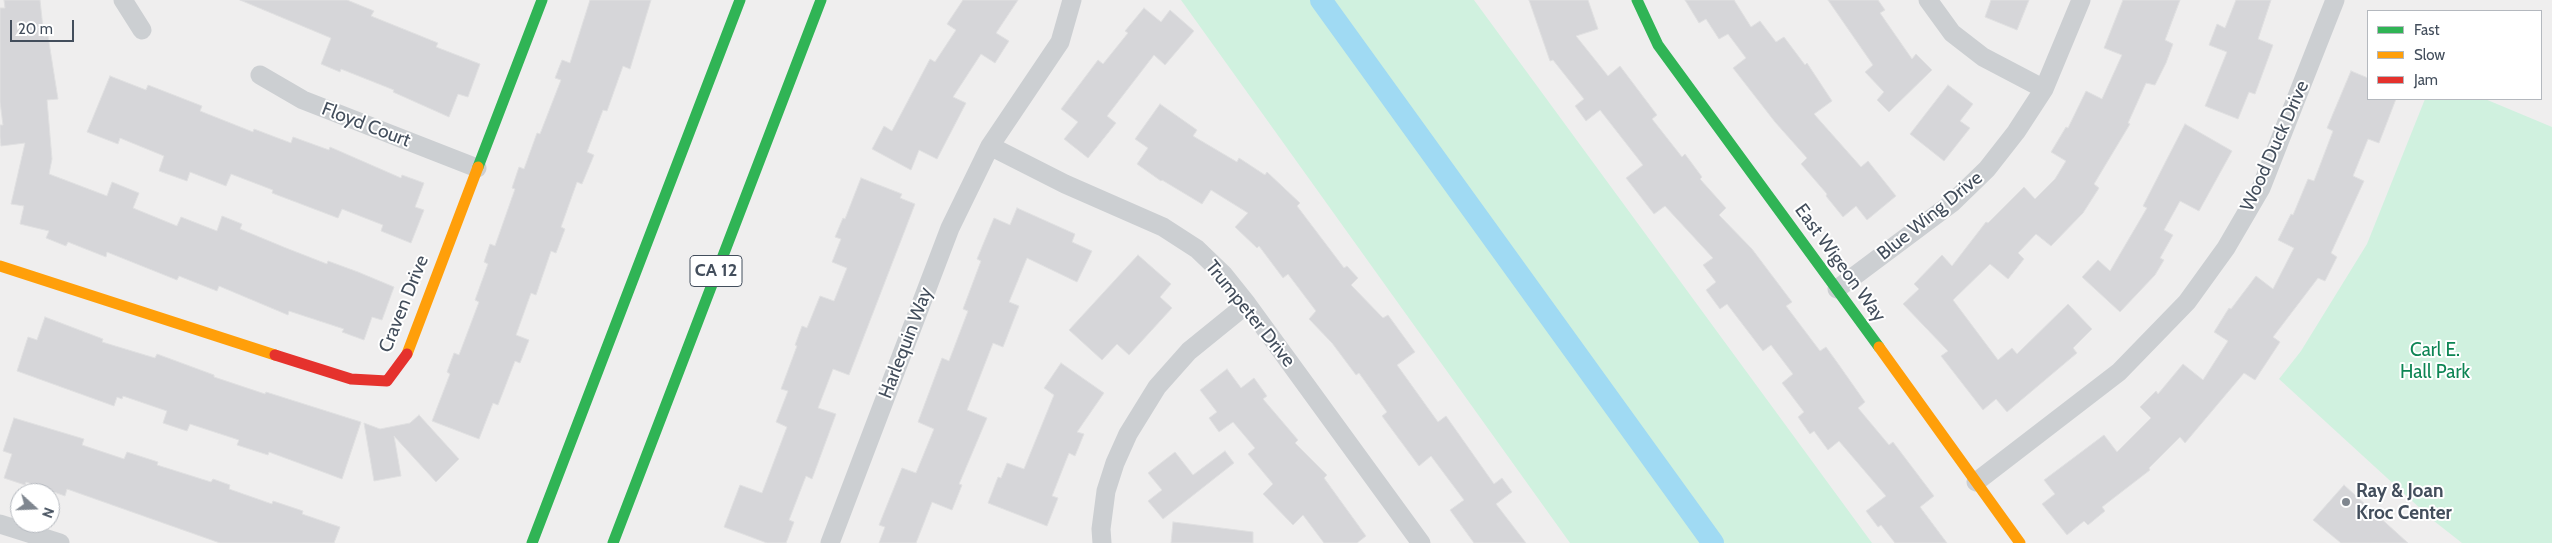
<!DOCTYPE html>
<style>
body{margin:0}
#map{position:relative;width:2552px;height:543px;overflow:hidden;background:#efeeee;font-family:Cabin,sans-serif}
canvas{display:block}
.legend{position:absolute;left:2367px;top:10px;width:175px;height:90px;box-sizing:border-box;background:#fff;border:1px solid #b4b8be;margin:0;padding:6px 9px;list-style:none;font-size:15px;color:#434e5c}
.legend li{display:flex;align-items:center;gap:10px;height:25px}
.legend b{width:25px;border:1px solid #b4b8be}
.north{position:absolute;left:10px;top:483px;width:50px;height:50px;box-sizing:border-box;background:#fff;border:1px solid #b4b8be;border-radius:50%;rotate:110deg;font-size:14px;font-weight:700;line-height:20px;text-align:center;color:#434e5c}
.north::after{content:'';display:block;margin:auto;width:18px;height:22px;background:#7f868f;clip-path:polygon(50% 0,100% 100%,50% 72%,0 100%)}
.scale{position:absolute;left:10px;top:20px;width:64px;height:22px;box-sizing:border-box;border:2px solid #434e5c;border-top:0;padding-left:6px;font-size:15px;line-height:18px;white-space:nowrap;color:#434e5c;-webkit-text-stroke:4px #fff;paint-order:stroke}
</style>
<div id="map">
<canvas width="2552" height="543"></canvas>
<ul class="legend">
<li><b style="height:6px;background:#30b455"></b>Fast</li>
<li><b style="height:6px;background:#ff9f0a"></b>Slow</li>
<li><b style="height:6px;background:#e5322d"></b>Jam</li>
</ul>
<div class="north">N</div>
<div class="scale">20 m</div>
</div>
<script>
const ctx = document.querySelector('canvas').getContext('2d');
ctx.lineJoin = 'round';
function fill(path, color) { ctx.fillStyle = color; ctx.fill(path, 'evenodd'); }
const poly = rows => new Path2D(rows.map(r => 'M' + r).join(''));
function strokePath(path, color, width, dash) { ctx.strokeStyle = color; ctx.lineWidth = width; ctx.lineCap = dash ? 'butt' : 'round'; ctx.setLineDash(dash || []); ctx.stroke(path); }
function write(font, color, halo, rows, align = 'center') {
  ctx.font = font + ' Cabin,sans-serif'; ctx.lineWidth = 4; ctx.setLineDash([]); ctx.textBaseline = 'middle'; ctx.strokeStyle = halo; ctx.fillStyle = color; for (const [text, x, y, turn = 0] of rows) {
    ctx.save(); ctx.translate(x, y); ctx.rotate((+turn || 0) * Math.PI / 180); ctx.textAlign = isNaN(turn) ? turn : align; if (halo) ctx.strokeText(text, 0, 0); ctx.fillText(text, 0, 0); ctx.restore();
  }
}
fill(poly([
 [1181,0,1474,0,1872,543,1570,543],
 [2425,99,2485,99,2552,127,2552,543,2462,543,2434,521,2279,379,2301,351,2367,244]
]), '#d0f1df');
strokePath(poly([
 [1321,0,1713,543]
]), '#a0daf3', 22);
const building = poly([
 [4,0,40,0,44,37,48,36,58,99,47,100,52,159,49,174,107,196,112,182,139,193,133,208,177,226,181,217,217,231,222,216,242,224,240,229,286,248,327,264,328,261,358,272,394,287,382,320,372,317,364,340,342,332,344,329,289,311,288,315,219,286,217,291,179,276,177,280,107,252,106,257,68,242,66,246,46,238,49,231,20,224,24,206,11,204,25,143,1,146,0,137,0,125,3,125,0,102,0,8,5,8,4,0],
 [240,0,347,0,374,11,371,16,438,43,436,47,480,64,468,97,458,94,449,117,393,92,394,90,341,69,340,72,321,64,331,38,240,0],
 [590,0,651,0,630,69,623,66,607,111,603,110,587,152,594,155,582,184,577,182,561,227,565,229,556,253,551,251,536,295,531,293,516,335,529,340,520,363,515,361,498,405,493,403,479,439,432,421,450,374,447,372,454,353,459,355,479,302,475,300,488,264,484,262,490,244,495,246,515,189,512,188,519,167,524,169,537,133,540,134,561,80,555,78,562,60,570,63,590,0],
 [963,0,1018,0,996,33,1009,41,995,63,981,54,953,97,966,103,937,159,919,150,911,170,872,149,884,126,892,131,930,59,935,62,956,30,947,24,963,0],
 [1529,0,1588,0,1598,29,1576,36,1608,76,1620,66,1657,115,1652,119,1682,157,1685,154,1702,177,1700,179,1726,208,1719,215,1752,249,1792,302,1786,306,1820,351,1826,347,1839,365,1865,402,1858,408,1889,445,1893,442,1934,496,1920,507,1947,543,1895,543,1881,525,1878,527,1866,511,1886,496,1839,441,1828,450,1814,431,1810,434,1798,417,1804,412,1782,383,1793,374,1771,345,1763,351,1727,304,1720,309,1706,290,1716,282,1703,265,1713,258,1665,206,1654,214,1626,178,1643,165,1600,110,1586,121,1575,106,1584,99,1553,60,1550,61,1529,0],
 [1685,0,1734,0,1751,27,1760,21,1776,42,1784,37,1805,65,1807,63,1832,101,1814,114,1861,167,1868,161,1896,196,1867,220,1856,206,1843,217,1826,196,1827,194,1801,164,1807,158,1775,122,1733,68,1746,58,1728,34,1719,39,1706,19,1699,23,1685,0],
 [1828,0,1878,0,1885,10,1880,13,1912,59,1916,54,1932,70,1889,112,1877,100,1884,92,1865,72,1873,65,1828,0],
 [1991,0,2029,0,2017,30,1985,17,1991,0],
 [2123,0,2180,0,2165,40,2173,44,2166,63,2155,85,2146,83,2128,123,2130,124,2094,184,2099,188,2083,213,2051,246,2036,234,2018,253,2024,259,2008,279,1990,264,1953,300,1998,360,2012,348,2017,354,2068,304,2092,329,2073,348,2077,353,2007,412,1996,399,1983,410,1941,356,1948,351,1903,304,1919,289,1914,284,1942,255,1952,266,1986,222,1988,223,2024,187,2035,199,2055,179,2066,161,2051,152,2066,127,2068,128,2086,91,2102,99,2122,55,2104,48,2123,0],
 [2236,0,2271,0,2258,39,2273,45,2255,94,2249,92,2238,119,2205,106,2227,52,2209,45,2217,24,2225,28,2236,0],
 [1144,8,1161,22,1170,10,1194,31,1165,65,1154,55,1107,116,1116,123,1088,158,1064,139,1078,122,1061,109,1098,60,1103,64,1128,33,1125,31,1144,8],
 [2351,71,2368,78,2368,99,2396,99,2379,143,2368,139,2353,176,2364,181,2331,253,2337,257,2325,281,2318,278,2273,337,2280,342,2255,380,2244,373,2185,443,2180,437,2149,468,2150,470,2102,507,2105,511,2088,525,2084,521,2067,535,2042,504,2055,494,2044,480,2104,435,2117,452,2151,418,2140,407,2156,391,2158,394,2183,364,2203,380,2228,341,2214,332,2229,308,2231,309,2256,276,2273,289,2294,248,2278,240,2291,214,2293,215,2308,179,2314,181,2333,131,2327,128,2351,71],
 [110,76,146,90,148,85,202,106,200,111,253,132,254,129,291,143,293,137,329,150,330,147,401,178,402,175,424,183,415,207,424,210,411,243,381,231,383,225,342,209,338,218,272,193,273,190,231,174,226,186,190,172,187,181,159,171,164,156,120,138,118,144,87,132,110,76],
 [1948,85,1973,104,1960,121,1970,128,1944,161,1910,134,1948,85],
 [1160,104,1197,130,1193,136,1237,162,1239,158,1265,175,1267,172,1300,203,1297,206,1344,268,1347,266,1358,278,1351,285,1383,318,1388,315,1415,352,1397,365,1438,422,1446,416,1494,484,1502,478,1512,492,1496,504,1526,543,1474,543,1450,510,1464,500,1431,456,1419,466,1382,416,1387,412,1359,373,1356,375,1332,343,1309,319,1316,311,1288,274,1283,278,1259,246,1257,248,1235,227,1248,213,1211,190,1202,204,1162,180,1161,181,1137,164,1148,148,1135,139,1160,104],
 [2185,124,2232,151,2199,211,2180,201,2164,230,2173,235,2160,258,2164,260,2155,275,2120,312,2082,277,2098,260,2110,271,2147,208,2143,206,2185,124],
 [861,178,902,194,900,198,915,204,849,375,833,369,818,408,836,414,812,479,806,476,789,520,794,522,786,543,767,543,724,527,740,485,762,493,787,427,776,422,788,391,781,389,797,346,795,345,802,326,807,328,820,296,834,301,847,268,832,262,841,239,835,237,843,218,845,219,861,178],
 [1017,208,1075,234,1072,242,1092,251,1077,282,1027,258,1009,302,1019,306,1003,347,993,343,967,410,987,418,959,484,962,485,952,510,932,502,916,543,879,543,885,527,879,525,902,468,916,473,934,429,918,422,942,358,949,361,968,311,963,309,981,261,977,259,994,218,1010,225,1017,208],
 [1138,255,1171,284,1160,297,1172,308,1129,355,1117,344,1102,360,1069,330,1138,255],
 [45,317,103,339,102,342,155,358,157,354,214,375,214,377,265,394,266,392,361,422,342,479,269,452,268,455,237,445,239,440,190,424,187,431,163,423,167,411,123,396,122,399,117,397,114,406,17,371,28,337,37,340,45,317],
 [1061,363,1104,393,1077,432,1084,434,1075,456,1069,453,1052,496,1058,498,1047,526,988,503,998,477,1001,478,1007,463,1024,469,1054,395,1044,388,1061,363],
 [1227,369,1241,388,1254,378,1267,396,1263,399,1298,440,1295,443,1327,475,1324,478,1366,536,1357,543,1324,543,1303,515,1293,525,1263,494,1273,484,1248,454,1255,448,1233,422,1219,432,1209,418,1217,412,1200,390,1227,369],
 [419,415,459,459,436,482,394,436,401,476,374,481,364,423,380,429,410,423,419,415],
 [14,418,84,439,82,445,124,459,127,452,158,462,157,465,211,482,213,479,230,485,229,489,272,504,273,501,303,511,302,514,340,527,334,543,220,543,67,489,65,496,26,482,25,485,4,478,12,454,3,451,14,418],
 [1225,451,1234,463,1163,519,1148,501,1162,490,1148,473,1175,452,1193,475,1225,451],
 [2344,485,2408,543,2341,543,2313,520,2344,485],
 [1173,522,1253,532,1253,543,1171,543,1173,522]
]);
fill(building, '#d6d6d9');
strokePath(building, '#e0e0e1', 1);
strokePath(poly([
 [123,0,142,30],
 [1928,0,1952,33,1983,57,2044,89],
 [260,75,303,100,477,168],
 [990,146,1065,184,1163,227,1197,249,1223,274,1247,304,1421,543],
 [1837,289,1952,203,1987,169,2016,132,2044,89,2081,0],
 [1976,482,2119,372,2187,302,2226,248,2261,188,2335,0],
 [0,524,60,543],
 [830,543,950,228,990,146,1060,42,1072,0],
 [1102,543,1101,529,1106,491,1115,463,1128,434,1157,387,1189,351,1247,304]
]), '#cccfd2', 19);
strokePath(poly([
 [1637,0,1658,45,1879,347],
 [478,167,542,0],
 [532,543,740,0],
 [613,543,821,0]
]), '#30b455', 11);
strokePath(poly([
 [0,266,275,355],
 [1879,347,2020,543],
 [407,354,478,167]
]), '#ff9f0a', 11);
strokePath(poly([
 [275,355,351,379,387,381,407,354]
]), '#e5322d', 11);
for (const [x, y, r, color] of [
 [2346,502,5,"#7f868f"]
]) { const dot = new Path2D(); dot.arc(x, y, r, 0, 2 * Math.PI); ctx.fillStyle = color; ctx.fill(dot); strokePath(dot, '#fff', 2); }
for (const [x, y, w] of [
 [716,271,52]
]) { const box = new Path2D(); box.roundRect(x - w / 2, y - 15.5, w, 31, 4); ctx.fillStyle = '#fff'; ctx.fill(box); strokePath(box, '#434e5c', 1); }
write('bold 18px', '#434e5c', null, [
 ["CA 12",716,271]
]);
write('19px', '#434e5c', '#fff', [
 ["Floyd Court",366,125,21],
 ["Wood Duck Drive",2275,146,-66],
 ["Blue Wing Drive",1930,216,-39],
 ["East Wigeon Way",1840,263,54],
 ["Craven Drive",404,304,-68],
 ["Trumpeter Drive",1250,314,51],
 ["Harlequin Way",906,343,-69]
]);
write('19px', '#0d8554', '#fff', [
 ["Carl E.",2435,350],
 ["Hall Park",2435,372]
]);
write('bold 19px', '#434e5c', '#fff', [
 ["Ray & Joan",2356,491],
 ["Kroc Center",2356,513]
], 'left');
</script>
